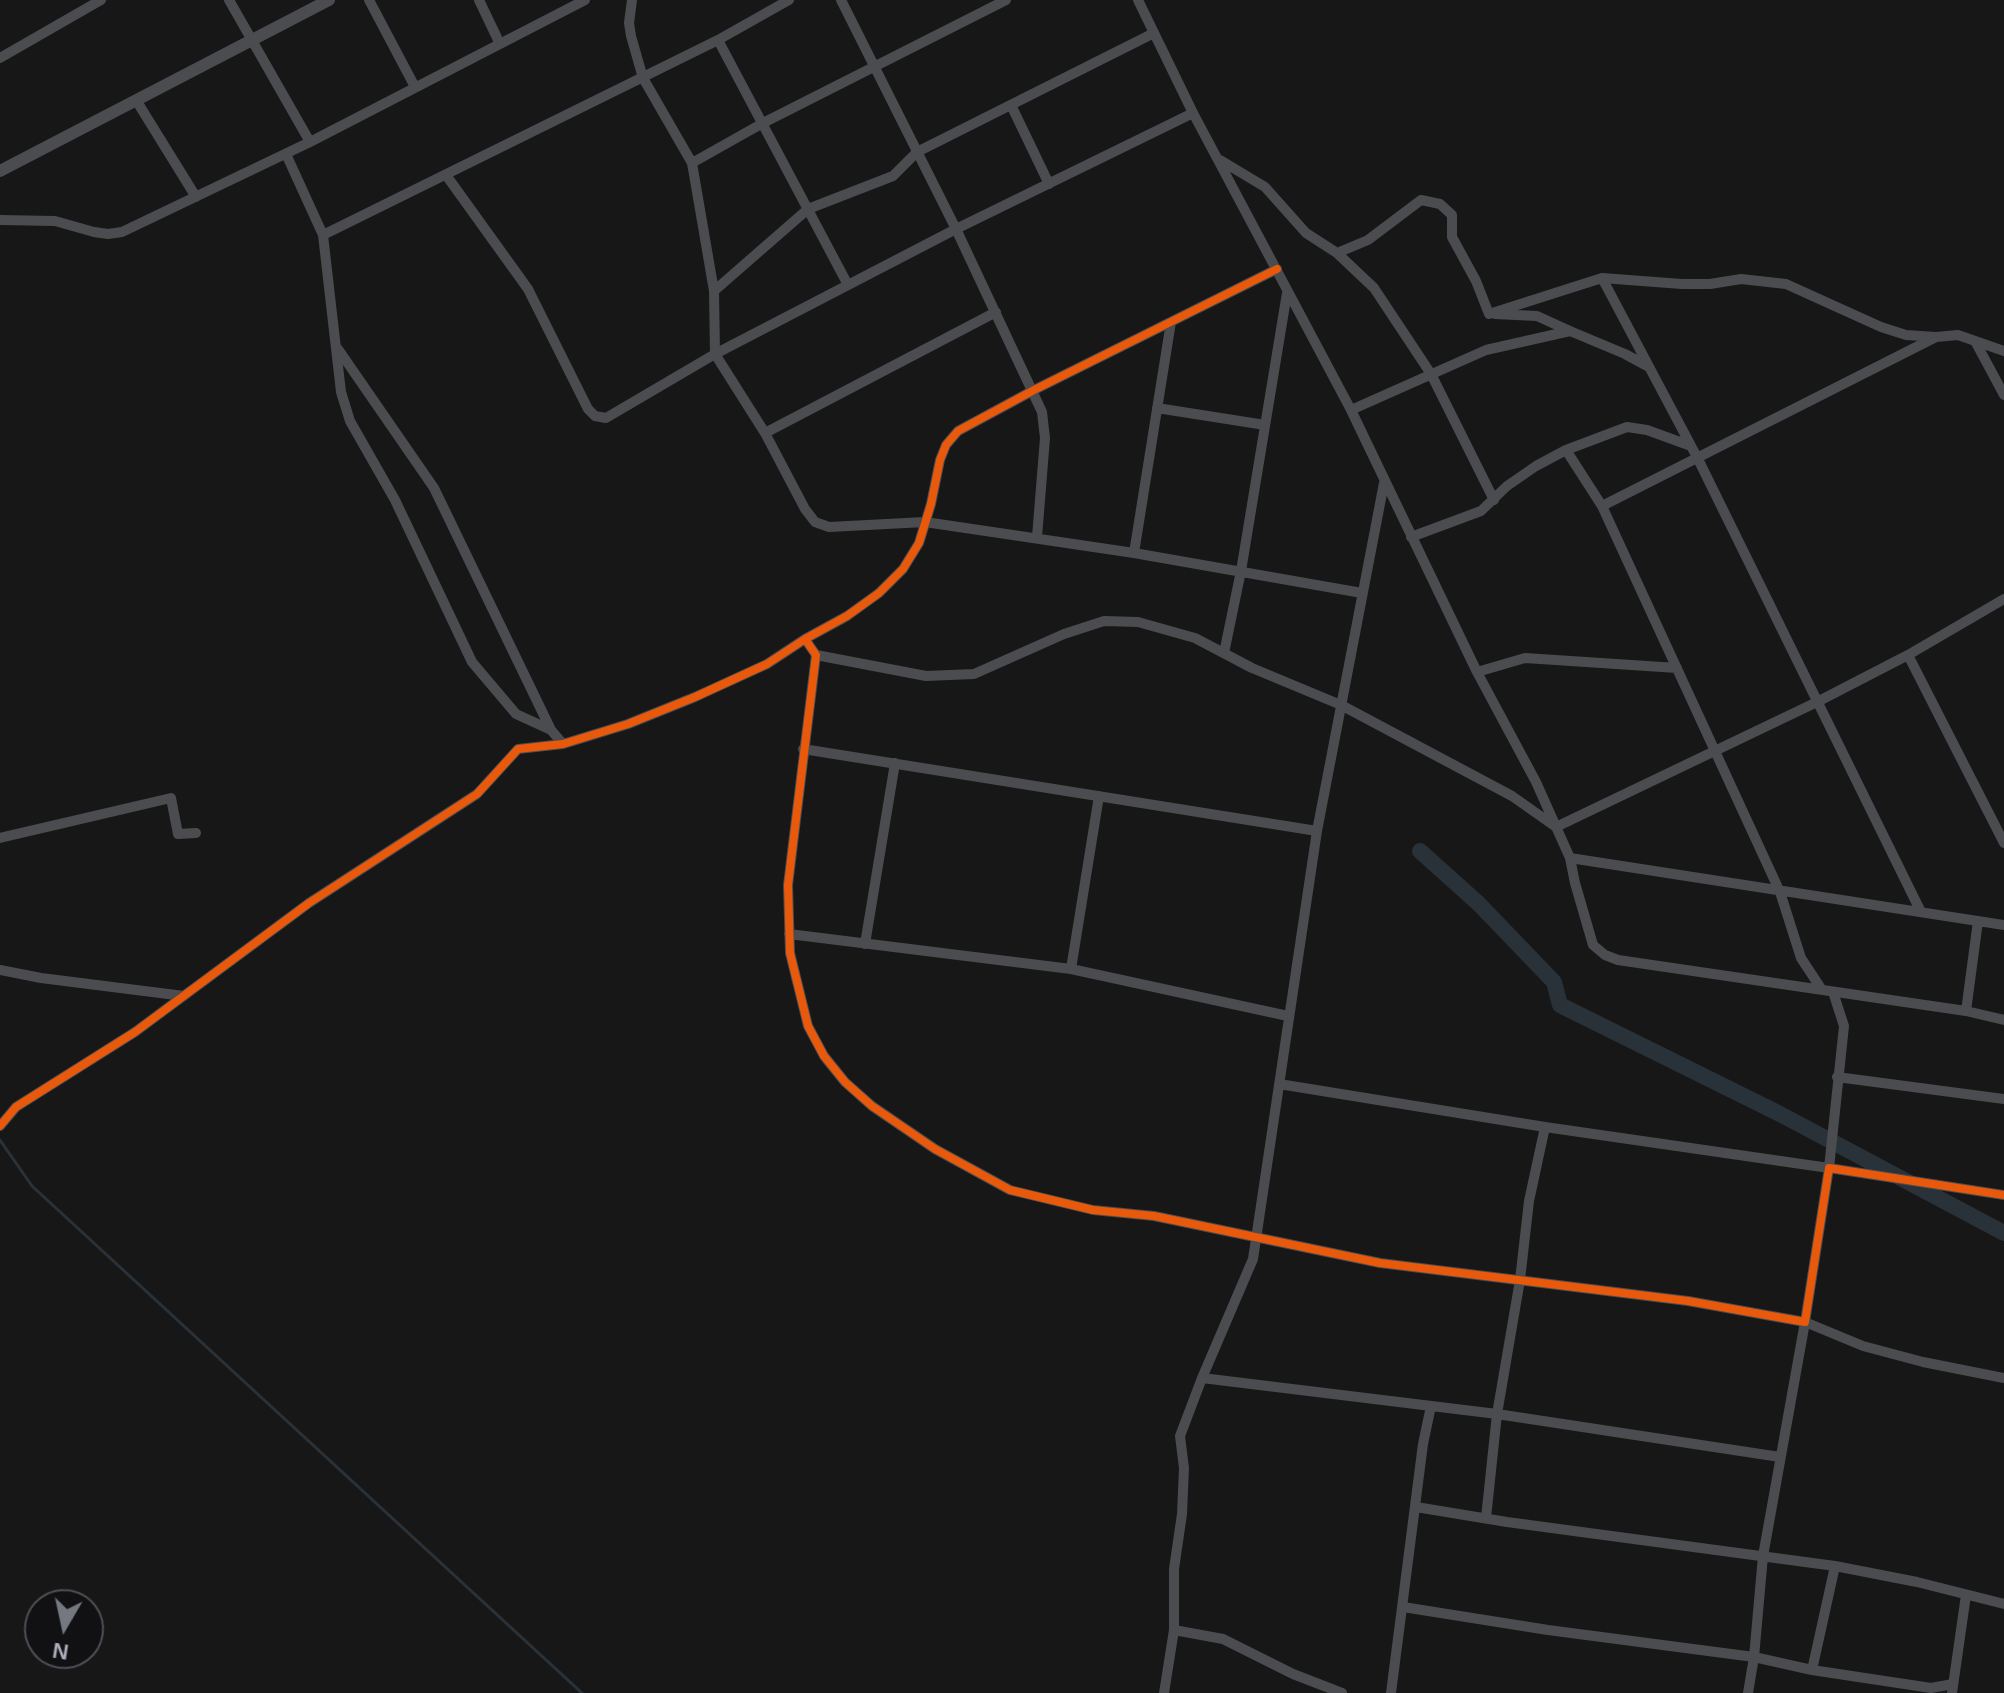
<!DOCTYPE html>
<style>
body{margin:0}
#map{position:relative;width:2004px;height:1693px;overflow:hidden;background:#171717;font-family:Helvetica,sans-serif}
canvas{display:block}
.north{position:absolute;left:24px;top:1589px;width:80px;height:80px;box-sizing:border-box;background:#111113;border:2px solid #4d4f55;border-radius:50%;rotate:189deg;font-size:22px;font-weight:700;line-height:32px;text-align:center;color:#a8adb8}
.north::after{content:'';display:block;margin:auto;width:28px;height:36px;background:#757880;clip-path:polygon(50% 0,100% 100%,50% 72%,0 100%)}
</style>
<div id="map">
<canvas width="2004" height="1693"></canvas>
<div class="north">N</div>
</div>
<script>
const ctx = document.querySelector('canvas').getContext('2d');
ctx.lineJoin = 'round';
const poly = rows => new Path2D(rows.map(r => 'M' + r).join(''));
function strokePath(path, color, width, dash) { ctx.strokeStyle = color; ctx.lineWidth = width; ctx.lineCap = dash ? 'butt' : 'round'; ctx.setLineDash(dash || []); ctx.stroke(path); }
strokePath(poly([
 [0,1140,32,1186,582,1693]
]), '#2a3239', 3);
strokePath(poly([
 [1420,851,1479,904,1554,982,1560,1005,1780,1114,2004,1233]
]), '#2a3239', 16);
strokePath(poly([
 [229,0,310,142],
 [369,0,415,87],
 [479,0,500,44],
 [632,0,629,23,631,36,643,78,692,163,714,291,715,354,765,433,805,509,815,522,829,527,925,522,1134,553,1362,593],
 [841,0,956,229,1042,412,1045,438,1037,537],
 [1138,0,1193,113,1351,410,1477,672,1536,782,1570,858,1575,883,1593,945,1605,955,1618,960,1966,1011,2004,1020],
 [718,40,848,285],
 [0,58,101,0],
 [136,100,196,197],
 [1011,105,1049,184],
 [286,154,323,235,718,40,789,0],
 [1220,160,1265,187,1306,233,1337,253,1374,288,1431,374,1494,500],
 [692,163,763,123,1006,0],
 [446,175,528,289,588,409,595,416,606,418,715,354,956,229,1193,113],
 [0,220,55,221,94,232,108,234,122,232,310,142,585,0],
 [323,235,341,392,350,421,395,500,472,662,516,714,551,730,563,744],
 [1337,253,1368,240,1421,200,1440,204,1452,215,1452,237,1476,281,1489,314],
 [1602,278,1698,459,1921,912],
 [714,291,808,209,893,176,917,152,1154,33],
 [1489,314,1602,278,1682,284,1710,284,1741,279,1786,284,1881,327,1906,335,1936,337],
 [1495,314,1537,316,1570,331],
 [1975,341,2004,395],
 [338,349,434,488,551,730],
 [1157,408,1265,425],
 [1351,410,1486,350,1570,331,1625,354,1649,367],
 [765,433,996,312],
 [1566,450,1602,506,1780,892,1801,958,1822,990],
 [1602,506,1936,337,1958,335,2004,351],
 [1411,537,1481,511,1507,486,1536,466,1566,450,1627,427,1647,430,1691,446],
 [1134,553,1171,322],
 [805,639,816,655,788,885,790,953,808,1026,824,1056,845,1082,872,1106,935,1149,1010,1190,1093,1210,1154,1216,1380,1263,1688,1301,1805,1322,1829,1168,2004,1195],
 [1224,653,1241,571,1287,293],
 [816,655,926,676,974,674,1064,634,1104,621,1138,622,1195,638,1252,668,1341,705,1512,796,1556,827,1817,702,1908,655,2004,599],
 [1908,655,2004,843],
 [1477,672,1525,658,1677,668],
 [803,749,1317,831],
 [0,838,171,798,178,834,196,833],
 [1570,858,2004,925],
 [789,934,1071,969,1288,1016],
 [865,944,895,763],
 [1071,969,1099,796],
 [0,970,41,978,184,996],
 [1966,1011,1978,921],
 [1837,1077,2004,1099],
 [1279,1084,1545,1127,1829,1168,1844,1026,1833,992],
 [0,1126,16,1107,135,1032,309,903,477,794,518,749,563,744,628,724,695,697,767,664,805,639,847,616,879,593,903,569,919,543,931,504,940,460,946,445,958,431,1034,390,1277,269],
 [1202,1378,1497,1414,1780,1457],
 [1416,1507,1507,1522,1835,1566,1917,1582,2004,1604],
 [1486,1518,1497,1414,1520,1280,1529,1201,1545,1127],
 [1403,1607,1548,1630,1754,1657,1812,1670,1931,1688,1953,1684],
 [1174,1630,1223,1639,1293,1674,1342,1693],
 [1812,1670,1835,1566],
 [1164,1693,1174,1630,1174,1569,1182,1514,1184,1468,1180,1436,1202,1378,1253,1259,1317,831,1384,483],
 [1391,1693,1423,1444,1431,1406],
 [1748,1693,1754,1657,1763,1556,1805,1322,1863,1346,1923,1362,2004,1378],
 [1952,1693,1966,1595]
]), '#4b4c50', 10);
strokePath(poly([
 [0,171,329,0]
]), '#4b4c50', 12);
strokePath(poly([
 [805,639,816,655,788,885,790,953,808,1026,824,1056,845,1082,872,1106,935,1149,1010,1190,1093,1210,1154,1216,1380,1263,1688,1301,1805,1322,1829,1168,2004,1195],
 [0,1126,16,1107,135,1032,309,903,477,794,518,749,563,744,628,724,695,697,767,664,805,639,847,616,879,593,903,569,919,543,931,504,940,460,946,445,958,431,1034,390,1277,269]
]), '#e8590c', 8);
</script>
